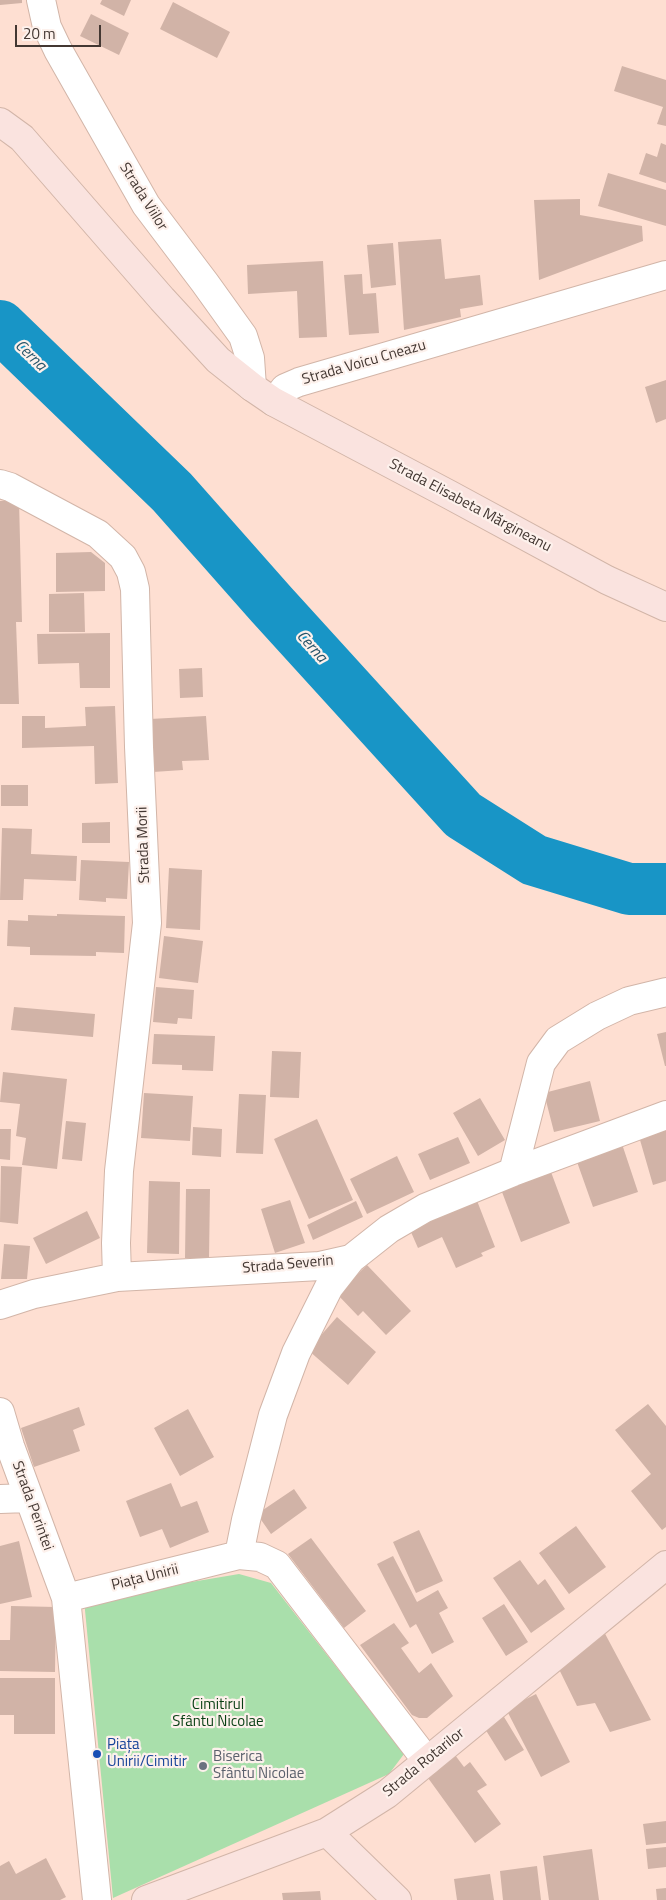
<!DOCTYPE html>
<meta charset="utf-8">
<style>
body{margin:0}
#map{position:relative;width:666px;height:1900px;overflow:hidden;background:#fedfd2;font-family:"Titillium Web",sans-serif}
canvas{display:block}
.scale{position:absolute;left:15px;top:25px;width:86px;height:22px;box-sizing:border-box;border:2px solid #433732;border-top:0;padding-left:6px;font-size:15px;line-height:18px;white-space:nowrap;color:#433732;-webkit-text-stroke:4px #fdf1ec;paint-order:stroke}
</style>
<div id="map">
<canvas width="666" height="1900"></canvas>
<div class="scale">20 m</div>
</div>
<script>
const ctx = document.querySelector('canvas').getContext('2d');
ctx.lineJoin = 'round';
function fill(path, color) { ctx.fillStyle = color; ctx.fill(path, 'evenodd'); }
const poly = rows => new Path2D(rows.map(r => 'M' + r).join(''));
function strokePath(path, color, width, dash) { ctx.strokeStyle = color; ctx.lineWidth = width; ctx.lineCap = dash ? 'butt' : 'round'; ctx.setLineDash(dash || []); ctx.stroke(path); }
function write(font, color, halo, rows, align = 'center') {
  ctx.font = font + ' "Titillium Web",sans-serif'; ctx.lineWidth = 4.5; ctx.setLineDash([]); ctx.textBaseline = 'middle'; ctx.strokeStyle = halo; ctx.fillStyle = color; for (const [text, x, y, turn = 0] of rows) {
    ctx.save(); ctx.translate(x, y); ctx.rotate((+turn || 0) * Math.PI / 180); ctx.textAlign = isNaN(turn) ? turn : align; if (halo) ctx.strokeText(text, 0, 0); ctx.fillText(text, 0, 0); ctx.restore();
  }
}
fill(poly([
 [239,1574,271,1583,404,1754,389,1774,113,1898,84,1600]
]), '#a9dfab');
strokePath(poly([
 [0,326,172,492,271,604,463,815,534,860,629,889,666,889]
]), '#1895c6', 52);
fill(poly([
 [0,0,22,0,22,3,0,5],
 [102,0,131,0,124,16,100,4],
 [173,2,230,32,217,58,160,29],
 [91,14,129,33,119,55,80,36],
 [622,66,666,80,666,126,657,124,663,107,614,91],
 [661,143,666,145,666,183,639,174,646,153,657,157],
 [608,173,666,190,666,226,598,206],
 [580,199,580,215,642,226,643,241,539,280,534,200],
 [441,239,445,279,480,275,483,305,460,309,461,317,404,330,398,242],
 [393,243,396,285,371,288,367,245],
 [323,261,327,337,299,338,297,291,248,294,247,265],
 [362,274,363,294,376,293,379,333,349,335,344,275],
 [666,380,666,419,656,423,645,387],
 [19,500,22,622,16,622,19,704,0,704,0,501],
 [91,552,105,563,105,591,56,592,56,553],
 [84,593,85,632,49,632,49,594],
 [110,633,110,688,80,688,79,663,38,664,37,634],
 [202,668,203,697,180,698,179,669],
 [115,706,118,783,95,784,94,746,22,748,22,716,45,716,45,728,86,726,85,707],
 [206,716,209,760,182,761,183,770,153,772,150,719],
 [1,785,28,785,28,806,1,806],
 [110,822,110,843,82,843,82,823],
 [2,828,32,829,31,854,77,856,76,881,24,879,23,900,0,900],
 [81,860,129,862,127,899,106,898,106,902,79,900],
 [169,868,202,870,200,930,166,928],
 [57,914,125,916,124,953,96,952,96,956,30,955,30,947,7,946,8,920,28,921,28,915,57,916],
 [164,936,203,941,198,983,159,978],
 [156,987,194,990,192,1019,178,1018,177,1024,153,1022],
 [14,1007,95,1014,93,1037,11,1030],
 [666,1032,666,1066,665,1066,657,1034],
 [154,1034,215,1036,213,1071,182,1070,182,1065,152,1064],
 [272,1051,301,1052,299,1098,270,1097],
 [3,1072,67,1079,57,1169,22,1165,26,1138,16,1136,20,1104,0,1102],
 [590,1081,600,1121,554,1132,544,1093],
 [144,1093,193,1096,190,1141,141,1138],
 [239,1094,266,1095,263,1154,236,1153],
 [480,1098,505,1140,478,1156,453,1113],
 [317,1119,353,1200,309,1219,274,1139],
 [66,1121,86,1123,82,1161,62,1159],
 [666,1125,666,1181,653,1185,638,1133],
 [193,1127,222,1129,221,1157,192,1155],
 [0,1129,11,1129,10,1160,0,1159],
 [458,1137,470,1163,430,1180,418,1154],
 [622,1144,638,1192,593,1207,576,1159],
 [397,1156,414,1192,367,1214,350,1179],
 [1,1166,22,1167,18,1224,0,1222],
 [551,1172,570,1223,521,1242,502,1192],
 [149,1181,180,1182,179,1254,147,1253],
 [186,1189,210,1189,209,1259,185,1258],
 [474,1193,495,1247,481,1253,483,1256,456,1268,442,1237,418,1248,407,1223],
 [290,1200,305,1243,275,1253,261,1209],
 [356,1201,363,1217,313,1240,307,1225],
 [87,1211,100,1238,46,1264,33,1238],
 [4,1244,30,1246,27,1279,1,1279],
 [367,1265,411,1311,386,1335,363,1311,358,1316,337,1294],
 [337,1317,376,1352,348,1385,308,1350],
 [648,1404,666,1426,666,1527,662,1530,631,1491,651,1474,615,1430],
 [79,1407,85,1425,73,1430,80,1451,34,1467,21,1428],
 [188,1409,214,1457,180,1476,154,1428],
 [171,1483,181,1507,197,1501,209,1532,170,1548,162,1529,140,1537,126,1501],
 [294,1489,307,1508,271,1534,257,1514],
 [576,1526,606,1567,569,1594,539,1553],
 [419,1530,443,1581,416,1593,393,1542],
 [311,1538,366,1611,344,1628,288,1554],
 [19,1541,32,1597,0,1604,0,1546],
 [393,1556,417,1602,438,1590,448,1608,439,1613,454,1642,432,1654,416,1624,410,1628,377,1564],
 [520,1560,538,1585,545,1579,565,1609,531,1633,493,1578],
 [504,1604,528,1642,506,1656,482,1618],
 [11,1606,56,1607,55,1672,0,1671,0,1640,10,1640],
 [394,1623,409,1643,401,1648,419,1673,431,1663,453,1696,427,1718,419,1718,412,1715,360,1645],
 [602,1628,651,1720,610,1732,595,1703,577,1706,556,1663],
 [0,1678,55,1678,55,1734,14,1734,14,1715,0,1715],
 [536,1694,570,1762,541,1777,506,1709],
 [501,1712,524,1750,505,1761,482,1724],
 [452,1751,464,1767,470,1762,487,1785,477,1791,501,1824,475,1843,423,1771],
 [666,1821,666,1843,646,1845,643,1824],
 [666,1847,666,1867,648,1869,646,1849],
 [592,1849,599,1900,549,1900,543,1856],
 [46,1858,66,1897,60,1900,0,1900,0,1866,9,1861,16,1874],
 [537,1866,541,1900,503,1900,500,1871],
 [490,1874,494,1900,457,1900,454,1879],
 [666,1888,666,1900,657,1900,656,1889],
 [320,1891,321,1900,283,1900,282,1893]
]), '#d1b3a7');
const street = poly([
 [41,0,47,27,58,50,146,205,205,283,243,336,250,358,252,387],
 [274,402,285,388,299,382,666,275],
 [0,484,10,487,98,534,123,557,131,572,135,589,139,747,147,923,119,1171,116,1243,117,1277],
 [513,1172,541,1063,558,1040,597,1016,629,1001,666,992],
 [0,1305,34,1294,117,1277,320,1266,351,1259,389,1229,425,1208,513,1172,666,1115],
 [0,1412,10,1446,66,1598,97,1900],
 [0,1499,29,1498],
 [239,1555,246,1520,273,1415,296,1353,329,1287,351,1259],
 [66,1598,239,1555,260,1557,277,1565,427,1761]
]);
const secondary = poly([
 [0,122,22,138,162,299,218,360,252,387,274,402,450,495,607,580,666,607],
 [327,1832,397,1900],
 [146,1900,327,1832,387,1794,666,1565]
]);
strokePath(street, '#d2b5a8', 30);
strokePath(secondary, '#d2b5a8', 30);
strokePath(street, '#fff', 28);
strokePath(secondary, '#fae3df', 28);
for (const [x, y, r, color] of [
 [97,1754,5,"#1a4fb4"],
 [203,1766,5,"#6b7280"]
]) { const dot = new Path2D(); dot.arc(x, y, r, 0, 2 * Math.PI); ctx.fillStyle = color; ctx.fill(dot); strokePath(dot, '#fdf1ec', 2); }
write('15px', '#433732', '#fdf1ec', [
 ["Strada Viilor",143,197,58],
 ["Strada Voicu Cneazu",364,363,-16],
 ["Strada Elisabeta Mărgineanu",470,506,28],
 ["Strada Morii",144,845,-92],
 ["Strada Severin",288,1265,-5],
 ["Strada Perintei",32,1506,70],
 ["Piața Unirii",145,1578,-14],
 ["Strada Rotarilor",424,1763,-39]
]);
write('15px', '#083f13', '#fdf1ec', [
 ["Cimitirul",218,1705],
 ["Sfântu Nicolae",218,1722]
]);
write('15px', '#164399', '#fdf1ec', [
 ["Piața",107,1745],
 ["Unirii/Cimitir",107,1762]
], 'left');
write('15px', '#5b616d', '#fdf1ec', [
 ["Biserica",213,1757],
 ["Sfântu Nicolae",213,1774]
], 'left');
write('italic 16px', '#28556a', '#fdf1ec', [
 ["Cerna",30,356,44],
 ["Cerna",311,647,48]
]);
</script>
